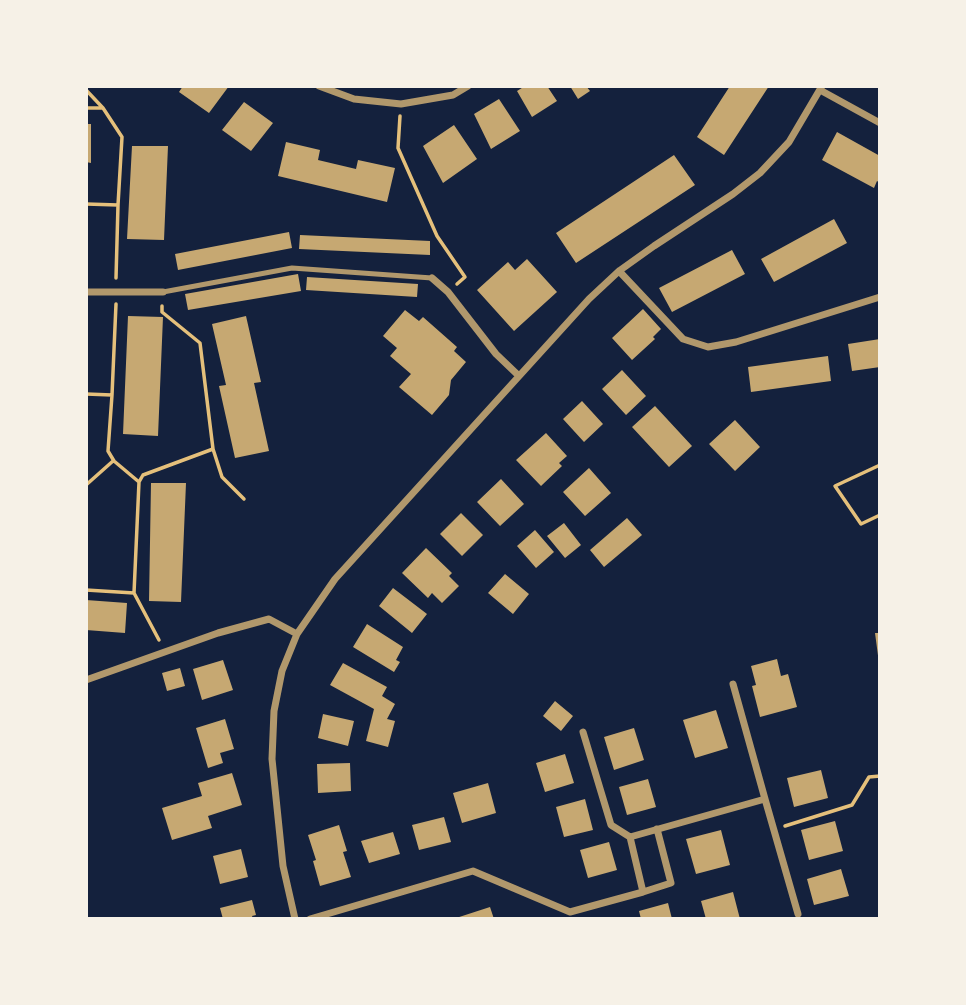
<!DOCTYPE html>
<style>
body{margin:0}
#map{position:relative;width:966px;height:1005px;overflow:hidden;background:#14213d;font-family:"Titillium Web",sans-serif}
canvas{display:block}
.frame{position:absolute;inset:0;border:88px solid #f6f1e7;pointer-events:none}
</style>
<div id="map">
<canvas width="966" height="1005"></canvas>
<div class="frame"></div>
</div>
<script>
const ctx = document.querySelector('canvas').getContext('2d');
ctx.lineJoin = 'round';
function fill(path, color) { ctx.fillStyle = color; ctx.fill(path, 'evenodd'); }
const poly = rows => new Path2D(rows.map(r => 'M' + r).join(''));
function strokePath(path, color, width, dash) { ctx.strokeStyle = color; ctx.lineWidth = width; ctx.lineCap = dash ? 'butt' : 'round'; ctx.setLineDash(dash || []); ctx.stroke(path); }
fill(poly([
 [183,86,229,86,209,113,179,92],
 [525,86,547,86,557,101,532,117,517,91],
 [570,86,586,86,590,91,578,99],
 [730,86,769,86,724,155,697,137],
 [499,99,520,131,491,149,474,114],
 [244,102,273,123,251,151,222,130],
 [86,124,91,124,91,163,86,162],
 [454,125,477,159,443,183,423,146],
 [837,132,880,156,880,183,877,181,874,188,822,160],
 [286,142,320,150,318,160,356,169,358,160,395,168,387,202,278,176],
 [132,146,168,146,164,240,127,239],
 [674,155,695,185,576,263,556,233],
 [834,219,847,243,774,282,761,259],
 [289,232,292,248,178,270,175,254],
 [300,235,430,241,430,255,299,249],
 [732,250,745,274,672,312,659,288],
 [527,259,557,292,514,331,477,290,508,262,515,270],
 [298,274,301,291,188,310,185,294],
 [307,277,418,284,417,297,306,290],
 [643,309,661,329,653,337,655,339,632,360,612,338],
 [405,310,419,321,423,317,457,347,454,351,466,362,451,380,449,395,432,415,399,387,411,374,390,356,397,348,383,336],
 [128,316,163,317,158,436,123,434],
 [246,316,261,382,254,383,269,451,235,458,219,386,226,385,212,324],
 [880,339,880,367,852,371,848,344],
 [828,356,831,381,751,392,748,367],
 [622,370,646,396,626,415,602,389],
 [582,401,603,424,584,442,563,419],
 [655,406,692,446,669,467,632,427],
 [735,420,760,447,735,471,709,444],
 [546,433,567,456,559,463,562,466,541,486,516,460],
 [589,468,611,493,585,516,563,492],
 [501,479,524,504,500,526,477,502],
 [151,483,186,483,181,602,149,601],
 [461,513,483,535,462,556,440,534],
 [627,518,642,535,604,567,590,550],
 [564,523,581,545,565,558,547,536],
 [535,530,554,552,536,568,517,546],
 [426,548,452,573,449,576,459,586,442,603,432,593,428,598,402,573],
 [505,574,529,594,513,614,488,593],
 [393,588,427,614,412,633,379,606],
 [86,600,127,603,125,633,86,630],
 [367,624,403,647,396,660,400,662,394,672,353,647],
 [875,633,880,633,880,663,879,663],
 [777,659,781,676,788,674,797,707,760,717,752,686,756,685,751,666],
 [223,660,233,690,202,700,193,669],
 [343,663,387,687,382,696,395,704,387,719,395,721,388,747,366,741,374,709,330,685],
 [180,668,185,686,167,691,162,673],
 [555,701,573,716,561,731,543,716],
 [716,710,728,748,695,758,683,720],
 [323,714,354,721,348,746,318,738],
 [225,719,234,749,220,753,223,763,208,768,196,728],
 [634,728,644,760,614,770,604,737],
 [565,754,574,783,545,792,536,763],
 [350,763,351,791,318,793,317,764],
 [821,770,828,798,794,807,787,778],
 [232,773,242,805,208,816,212,828,172,840,162,808,202,796,198,783],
 [648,779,656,807,627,815,619,787],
 [488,783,496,813,462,823,453,793],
 [585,799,593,830,564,837,556,807],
 [444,817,451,842,419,850,412,825],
 [835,821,843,851,809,860,801,830],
 [339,825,347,851,343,852,351,877,320,886,313,861,316,860,308,835],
 [721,830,730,865,696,874,686,839],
 [393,832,400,854,369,863,361,841],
 [609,842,617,870,588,878,580,850],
 [241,849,248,877,220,884,213,856],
 [841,869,849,896,814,905,807,879],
 [733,892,740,919,706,919,701,901],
 [252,900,256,915,252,916,253,919,223,919,220,908],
 [668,903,672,919,641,919,639,911],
 [490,907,494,919,453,919]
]), '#c6a872');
strokePath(poly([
 [86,90,103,108,122,137,118,205,116,278],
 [86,108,103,108],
 [400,116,398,148,437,236,465,277,457,284],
 [86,204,118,205],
 [116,304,112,395,108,451,114,461,139,482,134,593,159,640],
 [162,306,162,312,200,343,213,449,222,477,244,499],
 [86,394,112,395],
 [880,465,835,486,861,524,880,515],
 [139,482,143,475,213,449],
 [86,485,113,461],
 [86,590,134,593],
 [785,826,852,805,869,777,880,776]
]), '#e5c07b', 3.5);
strokePath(poly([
 [163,292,292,268,432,278]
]), '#b1986c', 5);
strokePath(poly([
 [319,86,354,99,401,104,453,95,468,86],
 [820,90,880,123],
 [619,271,683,339,708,347,736,342,880,297],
 [432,278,448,292,496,354,519,376],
 [86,292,163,292],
 [86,680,218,633,269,619,297,634],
 [733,684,765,799],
 [583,732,611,825,630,837],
 [643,892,671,883,657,829],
 [295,919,283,866,272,759,274,711,282,671,297,634,335,579,589,299,619,271,654,246,733,194,760,173,789,142,822,86],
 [310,919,473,871,570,912,643,892,630,837,765,799,798,914]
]), '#b1986c', 7);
</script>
